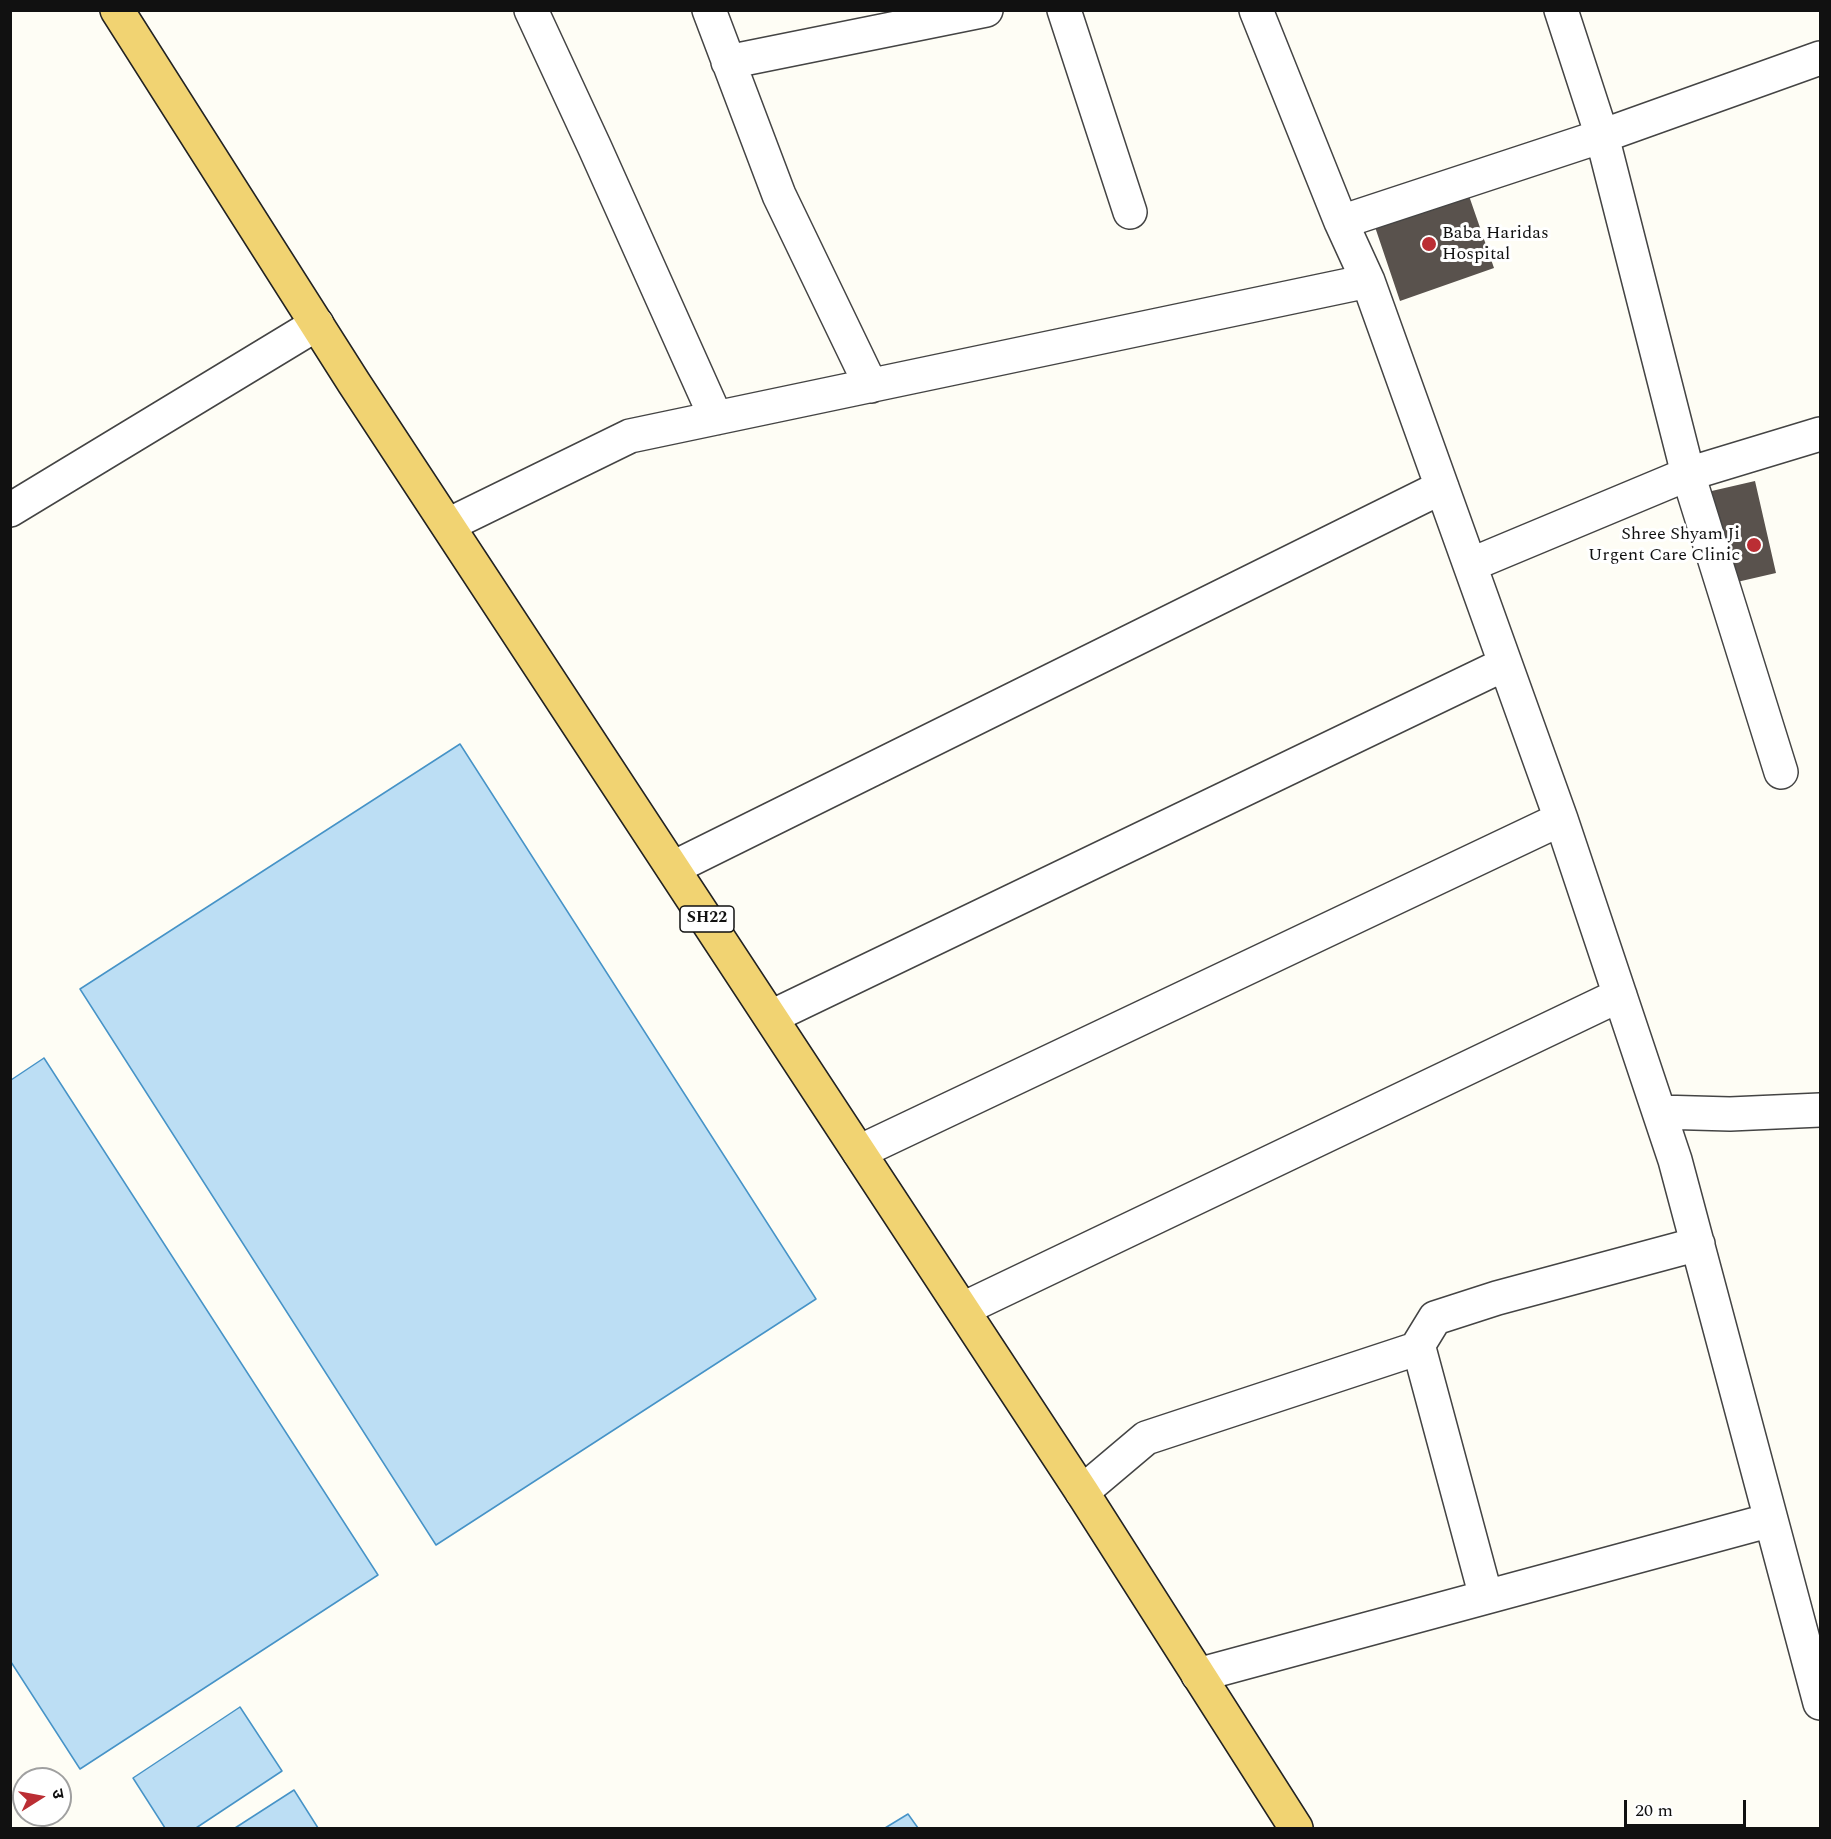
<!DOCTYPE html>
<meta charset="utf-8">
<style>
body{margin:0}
#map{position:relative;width:1831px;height:1839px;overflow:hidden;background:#fefdf5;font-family:Spectral,"Noto Sans Devanagari",serif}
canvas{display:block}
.frame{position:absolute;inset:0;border:12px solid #111;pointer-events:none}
.north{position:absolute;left:12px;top:1767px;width:60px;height:60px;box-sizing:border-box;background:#fff;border:2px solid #a0a0a0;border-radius:50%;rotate:79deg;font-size:16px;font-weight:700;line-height:24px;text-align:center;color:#111}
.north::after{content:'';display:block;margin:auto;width:21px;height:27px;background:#bb2e34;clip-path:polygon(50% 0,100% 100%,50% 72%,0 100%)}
.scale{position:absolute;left:1624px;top:1800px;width:122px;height:27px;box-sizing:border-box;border:3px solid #111;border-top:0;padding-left:8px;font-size:18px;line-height:21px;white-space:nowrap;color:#111;-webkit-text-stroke:4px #fff;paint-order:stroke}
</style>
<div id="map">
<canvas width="1831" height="1839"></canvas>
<div class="frame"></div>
<div class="north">उ</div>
<div class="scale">20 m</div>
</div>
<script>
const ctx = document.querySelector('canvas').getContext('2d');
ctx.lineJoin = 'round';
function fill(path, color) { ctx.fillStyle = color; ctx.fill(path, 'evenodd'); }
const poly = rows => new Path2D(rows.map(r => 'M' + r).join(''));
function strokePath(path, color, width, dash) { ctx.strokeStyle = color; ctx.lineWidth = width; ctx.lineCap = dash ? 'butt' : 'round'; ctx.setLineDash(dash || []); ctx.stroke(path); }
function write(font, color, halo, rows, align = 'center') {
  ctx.font = font + ' Spectral,serif'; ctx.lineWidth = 6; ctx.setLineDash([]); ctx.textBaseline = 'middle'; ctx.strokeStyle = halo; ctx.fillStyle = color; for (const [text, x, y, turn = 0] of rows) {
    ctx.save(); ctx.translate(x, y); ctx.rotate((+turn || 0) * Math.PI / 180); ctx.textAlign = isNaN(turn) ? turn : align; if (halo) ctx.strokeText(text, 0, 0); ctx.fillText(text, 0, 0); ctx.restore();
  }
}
const water = poly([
 [460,744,816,1299,436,1545,80,989,460,744],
 [44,1058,378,1575,80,1769,11,1662,11,1080,44,1058],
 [240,1707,282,1771,196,1828,165,1828,133,1778,240,1707],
 [294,1790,318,1828,235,1828,294,1790],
 [908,1814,918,1828,885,1828,908,1814]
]);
fill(water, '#bcdef4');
strokePath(water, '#4693c7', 1.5);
fill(poly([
 [1468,193,1494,268,1400,301,1374,224],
 [1755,481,1776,573,1724,585,1703,493]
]), '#59524d');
const street = poly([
 [531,10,595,148,716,418],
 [709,10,779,195,871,386],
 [1064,10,1130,212],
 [1256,10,1341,222,1368,281,1561,819,1675,1160,1820,1703],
 [1561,10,1602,136,1688,474,1781,772],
 [728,62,986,10],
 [1341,222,1602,136,1820,58],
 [10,510,317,324],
 [448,525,630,436,1368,281],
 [1470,565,1688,474,1820,434],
 [673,868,1442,487],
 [771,1017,1505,664],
 [1659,1112,1730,1114,1820,1110],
 [859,1152,1561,819],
 [963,1309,1620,995],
 [1416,1349,1435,1318,1497,1298,1698,1244],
 [1082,1492,1146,1438,1419,1348,1486,1597],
 [1198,1675,1771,1520]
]);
const primary = poly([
 [117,10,354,383,1082,1492,1296,1828]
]);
strokePath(street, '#444', 36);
strokePath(primary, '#222', 36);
strokePath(street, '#fff', 33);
strokePath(primary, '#f1d372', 33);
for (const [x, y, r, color] of [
 [1429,244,8,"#bb2e34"],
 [1754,545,8,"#bb2e34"]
]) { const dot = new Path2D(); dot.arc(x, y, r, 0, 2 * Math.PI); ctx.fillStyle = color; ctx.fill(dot); strokePath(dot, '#fff', 2); }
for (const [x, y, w] of [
 [707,919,54]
]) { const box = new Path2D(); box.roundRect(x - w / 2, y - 13, w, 26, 4.5); ctx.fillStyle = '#fff'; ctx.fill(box); strokePath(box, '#111', 1.5); }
write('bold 16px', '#111', null, [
 ["SH22",707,919]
]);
write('18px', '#111', '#fff', [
 ["Baba Haridas",1442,234],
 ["Hospital",1442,255],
 ["Shree Shyam Ji",1740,535,"right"],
 ["Urgent Care Clinic",1740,556,"right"]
], 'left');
</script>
